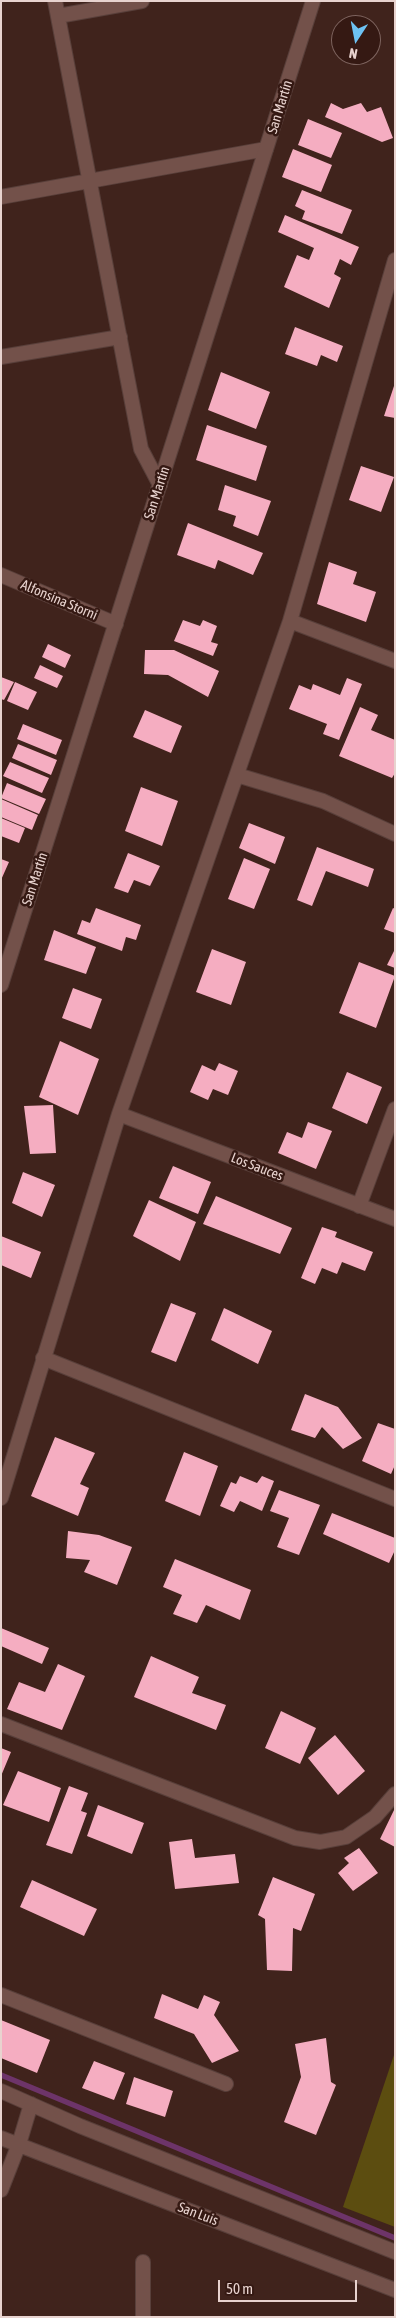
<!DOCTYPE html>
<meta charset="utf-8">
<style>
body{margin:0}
#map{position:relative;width:396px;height:2318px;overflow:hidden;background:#40231c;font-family:"Asap Condensed",sans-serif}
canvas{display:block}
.frame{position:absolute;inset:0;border:2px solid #e8d3cf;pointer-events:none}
.north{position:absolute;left:331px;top:15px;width:50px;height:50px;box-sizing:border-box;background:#351913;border:1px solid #7d635e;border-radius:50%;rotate:191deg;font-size:14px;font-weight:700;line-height:20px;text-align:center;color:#e8d3cf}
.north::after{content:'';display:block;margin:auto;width:18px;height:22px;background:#6dc2f3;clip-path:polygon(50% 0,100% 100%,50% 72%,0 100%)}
.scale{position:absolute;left:218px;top:2280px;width:139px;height:22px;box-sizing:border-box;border:2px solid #e8d3cf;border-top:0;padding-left:6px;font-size:15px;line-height:18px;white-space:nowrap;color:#e8d3cf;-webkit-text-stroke:4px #351913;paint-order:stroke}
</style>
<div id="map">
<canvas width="396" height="2318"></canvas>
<div class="frame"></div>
<div class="north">N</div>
<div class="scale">50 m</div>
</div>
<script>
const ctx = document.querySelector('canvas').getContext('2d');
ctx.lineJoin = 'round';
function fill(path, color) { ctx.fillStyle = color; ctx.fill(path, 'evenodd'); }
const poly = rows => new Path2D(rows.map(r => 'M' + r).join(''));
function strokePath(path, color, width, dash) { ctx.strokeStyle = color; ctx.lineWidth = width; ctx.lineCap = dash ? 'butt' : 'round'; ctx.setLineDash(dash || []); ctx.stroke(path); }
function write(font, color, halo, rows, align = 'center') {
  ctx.font = font + ' "Asap Condensed",sans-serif'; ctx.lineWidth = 5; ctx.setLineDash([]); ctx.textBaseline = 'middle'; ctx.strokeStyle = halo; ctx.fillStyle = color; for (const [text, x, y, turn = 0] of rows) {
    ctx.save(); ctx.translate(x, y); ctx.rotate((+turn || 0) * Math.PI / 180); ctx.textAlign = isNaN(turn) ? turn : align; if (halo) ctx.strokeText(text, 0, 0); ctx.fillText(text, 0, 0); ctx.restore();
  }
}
fill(poly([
 [395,2052,395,2227,343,2207]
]), '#5c4d10');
strokePath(poly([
 [1,2075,395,2238]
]), '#6d3469', 5.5);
fill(poly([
 [331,103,343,109,361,103,367,112,381,107,393,138,382,142,325,117],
 [308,119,342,133,331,158,298,145],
 [293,149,332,165,321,192,282,177],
 [302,190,352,210,342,234,302,219,305,211,295,206],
 [285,215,359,247,351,265,340,259,334,274,341,278,329,308,284,287,297,255,309,260,314,248,278,232],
 [295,327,343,346,337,362,321,355,317,366,285,354],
 [221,372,270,392,256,429,208,410],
 [394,386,395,386,395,418,384,416],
 [207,425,267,446,256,481,196,460],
 [361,466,394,477,381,512,349,500],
 [225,485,271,501,258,536,233,526,236,516,218,510],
 [188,523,263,553,253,575,218,560,215,569,177,555],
 [329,562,357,572,353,584,376,592,366,622,317,604],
 [183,620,200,626,203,620,217,626,211,642,218,644,213,656,174,641],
 [48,644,71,655,65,668,42,657],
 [145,650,174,650,219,671,208,697,168,675,144,674],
 [40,665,63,676,57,688,34,678],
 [1,677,14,682,4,700,1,699],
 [347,678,362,684,339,740,323,734,327,724,289,709,299,685,311,690,313,684,340,695],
 [15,682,37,692,28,710,7,701],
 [360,707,378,715,371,730,395,740,395,773,392,778,339,756],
 [145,710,182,726,171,753,133,737],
 [23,724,62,740,56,755,17,739],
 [18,744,57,760,51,775,12,758],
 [10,762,49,778,42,793,3,776],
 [7,783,46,799,39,814,1,798],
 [141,787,178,801,162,846,125,831],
 [1,799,38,815,32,830,1,817],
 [1,818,25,828,19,843,1,836],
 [249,823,285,837,275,864,239,848],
 [317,847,374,869,368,887,326,871,312,906,297,900],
 [128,853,160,866,150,886,134,880,128,893,114,888],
 [244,858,270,869,254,909,228,899],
 [1,859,9,862,1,880],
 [96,908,141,925,136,940,126,937,122,951,77,934,82,920,90,923],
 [393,908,395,909,395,933,384,929],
 [54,930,96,947,86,974,44,960],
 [212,949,246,962,231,1005,196,992],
 [395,949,395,968,387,965],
 [359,962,395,976,376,1028,339,1013],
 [73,988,102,999,91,1029,62,1018],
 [60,1041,99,1059,78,1115,39,1097],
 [219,1063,238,1071,228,1095,213,1089,208,1100,190,1092,202,1065,215,1071],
 [347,1072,382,1087,367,1124,332,1108],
 [53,1105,56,1153,30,1154,24,1106],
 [308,1122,332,1131,316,1169,278,1153,287,1132,302,1138],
 [173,1166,211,1182,198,1214,159,1198],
 [23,1172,55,1185,42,1217,12,1203],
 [216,1196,292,1228,280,1254,203,1224],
 [149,1200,196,1222,180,1261,133,1236],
 [322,1227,337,1232,335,1237,373,1252,365,1271,342,1262,337,1274,322,1268,315,1284,301,1278],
 [1,1236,41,1252,31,1278,1,1265],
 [171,1303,196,1313,176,1362,151,1352],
 [224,1308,272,1331,258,1364,211,1340],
 [305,1394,338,1407,362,1438,343,1449,322,1427,315,1438,291,1430],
 [378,1423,395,1429,395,1465,391,1474,362,1461],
 [55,1437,95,1453,80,1484,89,1488,78,1516,31,1496],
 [184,1452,218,1466,200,1516,165,1501],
 [240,1476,257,1483,262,1476,274,1481,262,1511,240,1501,234,1512,220,1506,231,1482,236,1484],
 [279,1490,320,1505,299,1555,277,1547,289,1518,270,1511],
 [332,1513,395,1538,395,1550,389,1563,323,1534],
 [68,1531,99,1535,132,1547,117,1585,84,1572,90,1560,66,1558],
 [175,1559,251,1590,240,1620,206,1605,197,1623,173,1614,182,1595,163,1587],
 [1,1628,49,1648,42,1664,1,1646],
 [151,1656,199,1677,192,1693,226,1705,216,1730,134,1697],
 [58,1664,85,1676,62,1730,7,1709,19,1682,45,1692],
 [281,1711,316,1728,300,1764,265,1748],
 [335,1735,365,1771,338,1795,308,1758],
 [1,1748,11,1752,1,1776],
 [18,1771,61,1788,49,1822,3,1805],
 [69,1786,88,1793,81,1811,87,1813,72,1854,46,1845],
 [98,1805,144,1823,132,1854,87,1836],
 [395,1808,395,1847,380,1839],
 [192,1839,195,1858,235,1854,239,1883,175,1889,169,1842],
 [359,1848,378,1873,353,1891,338,1873,349,1863,344,1858],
 [273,1877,315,1894,301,1931,293,1928,292,1971,267,1970,265,1919,258,1915],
 [32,1880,97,1909,84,1936,20,1907],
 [162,1994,198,2009,204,1995,220,2002,214,2015,239,2051,212,2063,194,2034,154,2018],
 [1,2020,50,2040,37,2073,1,2058],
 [326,2038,331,2082,336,2085,316,2135,284,2122,301,2077,295,2044],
 [94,2061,125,2073,114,2100,82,2088],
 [134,2077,173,2091,165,2117,126,2104]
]), '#f5adc1');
const minor = poly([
 [55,1,141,449,160,485],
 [58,16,142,1],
 [1,197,266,149],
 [1,357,120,337],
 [1,575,116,624],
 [290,621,395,661],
 [237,775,323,801,395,834],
 [119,1114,395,1219],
 [359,1206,395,1109],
 [43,1358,395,1499],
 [1,1498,119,1114,290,621,395,260],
 [1,1724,295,1838,320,1842,346,1837,375,1817,395,1794],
 [1,1995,226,2084],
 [1,2091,80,2126,395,2252],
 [1,2138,395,2290],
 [1,2190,19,2144,31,2104],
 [143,2317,143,2262]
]);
const tertiary = poly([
 [1,985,313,1]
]);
strokePath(minor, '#583f3a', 16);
strokePath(tertiary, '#583f3a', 16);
strokePath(minor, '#73514a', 14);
strokePath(tertiary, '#73514a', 14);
write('14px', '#e8d3cf', '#351913', [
 ["San Martín",280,107,-73],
 ["San Martín",157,493,-72],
 ["Alfonsina Storni",59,600,23],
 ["San Martín",35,879,-72],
 ["Los Sauces",257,1167,21],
 ["San Luis",198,2214,21]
]);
</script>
